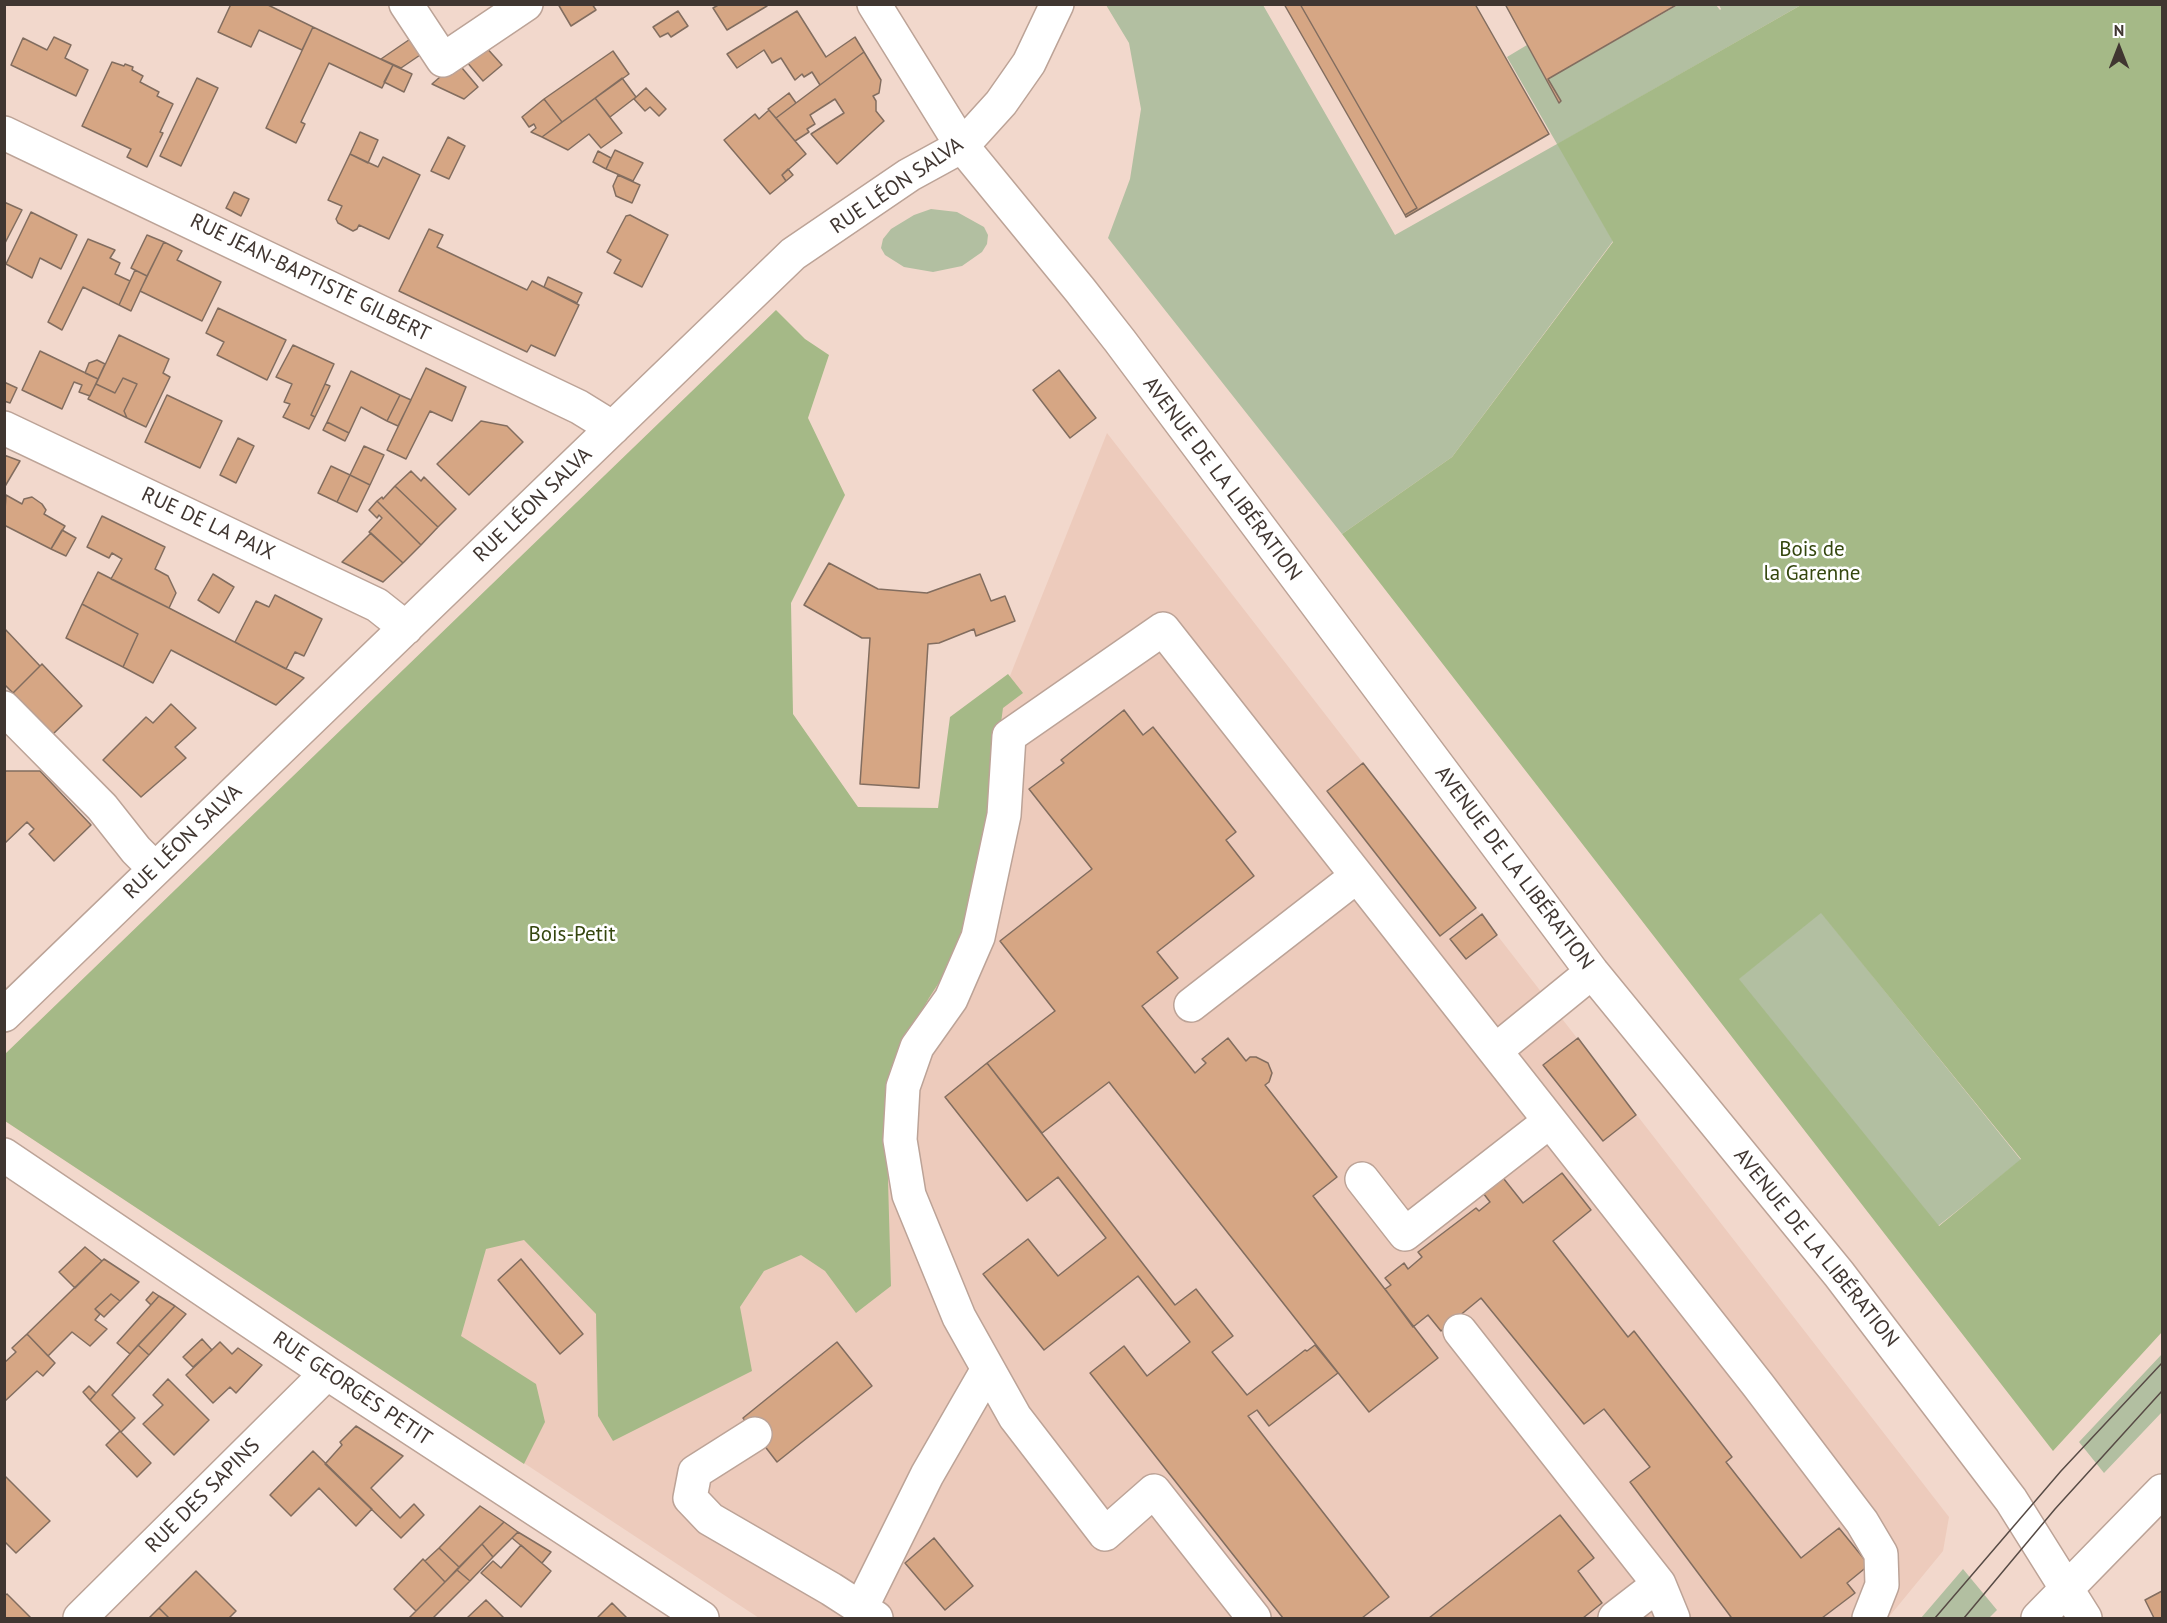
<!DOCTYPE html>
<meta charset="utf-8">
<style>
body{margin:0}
#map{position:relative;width:2167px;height:1623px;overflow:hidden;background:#f2d8cc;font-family:"PT Sans",sans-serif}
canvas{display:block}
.frame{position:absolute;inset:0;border:6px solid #403631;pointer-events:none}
.north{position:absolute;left:2089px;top:18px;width:60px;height:60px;-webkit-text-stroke:4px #fff;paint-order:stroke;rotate:0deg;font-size:16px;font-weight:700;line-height:24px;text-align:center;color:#403631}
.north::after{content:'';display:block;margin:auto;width:21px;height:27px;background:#403631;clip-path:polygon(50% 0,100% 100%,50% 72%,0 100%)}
</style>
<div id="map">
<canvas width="2167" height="1623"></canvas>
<div class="frame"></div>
<div class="north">N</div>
</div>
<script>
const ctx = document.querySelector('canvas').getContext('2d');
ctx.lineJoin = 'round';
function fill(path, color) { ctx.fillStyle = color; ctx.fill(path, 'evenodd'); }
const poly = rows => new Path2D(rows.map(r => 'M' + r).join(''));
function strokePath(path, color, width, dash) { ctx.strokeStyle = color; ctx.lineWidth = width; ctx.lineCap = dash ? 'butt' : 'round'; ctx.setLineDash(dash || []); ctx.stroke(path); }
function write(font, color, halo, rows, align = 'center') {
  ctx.font = font + ' "PT Sans",sans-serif'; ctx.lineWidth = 5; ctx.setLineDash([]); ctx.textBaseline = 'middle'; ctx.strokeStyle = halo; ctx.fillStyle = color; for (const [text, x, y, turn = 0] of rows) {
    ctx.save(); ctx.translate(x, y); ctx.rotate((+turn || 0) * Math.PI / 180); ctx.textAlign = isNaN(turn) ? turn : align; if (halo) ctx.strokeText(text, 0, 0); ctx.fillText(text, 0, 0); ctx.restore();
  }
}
fill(poly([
 [1107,433,1363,763,1327,791,1440,936,1476,908,1949,1517,1943,1551,1888,1618,759,1618,5,1121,5,1054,817,833,955,838,982,746]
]), '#edcbbc');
fill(poly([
 [1106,5,1263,5,1395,235,1557,144,1507,57,1527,45,1559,102,1561,101,1548,79,1678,5,1716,5,1720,10,1721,9,1719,5,1801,5,1558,144,1613,241,1452,457,1342,534,1108,238,1130,179,1141,109,1129,43],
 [931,209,957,212,984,227,988,235,987,244,982,252,962,266,933,272,904,267,885,255,881,248,883,239,891,229,914,215],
 [1821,912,2021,1160,1938,1226,1738,979],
 [2162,1354,2162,1412,2104,1473,2079,1442],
 [1963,1569,1997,1610,1989,1618,1921,1618]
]), '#b2bfa1');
fill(poly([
 [1801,5,2162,5,2162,1332,2053,1451,1342,534,1452,457,1613,242,1557,144],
 [1821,913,2021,1159,1939,1226,1739,979],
 [776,310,805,339,829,355,808,418,845,495,791,603,793,714,858,807,938,808,950,717,1008,674,1023,693,1003,708,973,930,929,998,900,1049,890,1070,886,1110,891,1286,856,1313,825,1271,801,1255,764,1271,740,1307,752,1371,613,1441,598,1416,596,1314,524,1240,486,1249,461,1336,536,1384,545,1422,524,1464,5,1121,5,1054]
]), '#a5b987');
const building = poly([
 [231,4,266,4,313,27,302,50,259,30,251,47,218,32,231,4],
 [558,4,592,4,596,10,571,26,558,4],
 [720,4,766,4,767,6,727,30,713,8,720,4],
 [1284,4,1300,4,1417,208,1405,215,1284,4],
 [1300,4,1475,4,1549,134,1406,217,1405,215,1417,208,1300,4],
 [1505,4,1678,4,1548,79,1561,101,1559,103,1505,4],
 [678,11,688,26,671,37,668,33,660,37,653,27,678,11],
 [797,11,826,57,855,37,864,52,820,85,812,72,804,77,802,74,795,80,781,58,772,63,764,50,737,68,727,54,797,11],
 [313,27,393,65,382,88,329,63,301,122,305,124,296,143,266,128,313,27],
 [416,35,426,51,401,68,381,59,416,35],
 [54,37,71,45,65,58,88,70,76,96,11,65,23,38,47,50,54,37],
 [484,45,502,65,483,81,466,61,484,45],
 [613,51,629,74,562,122,544,99,613,51],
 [864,52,881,80,879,93,873,96,876,101,876,111,884,121,837,164,811,134,844,113,835,99,810,115,815,124,807,129,809,132,795,141,776,118,864,52],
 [112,62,124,66,125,64,133,67,132,70,143,76,140,82,159,92,157,96,173,104,160,132,163,133,147,167,127,157,131,149,82,126,112,62],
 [457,62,478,87,464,99,432,84,457,62],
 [393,65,412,74,404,92,384,82,393,65],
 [197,78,218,88,181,166,160,156,197,78],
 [622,78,636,97,610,117,595,98,622,78],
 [646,88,666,109,659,116,650,107,645,111,634,99,646,88],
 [789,93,796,103,776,118,768,109,789,93],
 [595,98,622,133,601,148,589,134,568,150,542,137,595,98],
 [544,99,562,122,542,137,531,132,536,128,534,124,529,127,522,117,544,99],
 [769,110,806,154,782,175,786,181,770,194,724,140,755,114,759,119,769,110],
 [360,132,378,140,368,163,350,154,360,132],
 [448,137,465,146,449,179,431,171,448,137],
 [615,150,643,163,633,181,606,169,615,150],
 [598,151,611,158,606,169,593,162,598,151],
 [350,154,378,167,383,157,420,175,389,239,359,225,357,229,353,231,338,223,336,219,342,206,328,200,350,154],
 [788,169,793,175,786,181,782,175,788,169],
 [618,175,640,185,632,203,616,196,613,186,618,175],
 [234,192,249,199,241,216,226,208,234,192],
 [4,202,22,210,4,245,4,202],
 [31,212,77,235,61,269,40,258,32,278,6,264,31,212],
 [630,215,668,235,642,287,614,273,621,260,607,252,626,216,630,215],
 [429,229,443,235,437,247,527,290,532,281,579,305,555,356,531,345,527,352,399,291,429,229],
 [147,235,164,242,147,276,131,268,147,235],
 [88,239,115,250,110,258,120,263,115,274,130,281,119,305,83,287,62,330,48,322,88,239],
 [164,242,182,251,177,260,221,282,202,321,140,291,164,242],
 [135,270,147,276,131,311,119,305,135,270],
 [548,277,582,293,577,303,544,287,548,277],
 [218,308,286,340,267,380,217,355,224,342,206,333,218,308],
 [119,335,169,359,163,373,170,377,146,427,127,418,124,411,137,384,123,378,115,393,96,384,119,335],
 [293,345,334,364,311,415,315,417,309,429,283,417,290,404,284,402,292,384,276,377,293,345],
 [40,351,98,379,90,396,79,392,82,385,74,382,62,409,22,390,40,351],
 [97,360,105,364,98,379,85,373,89,363,97,360],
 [426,368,466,387,452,421,430,411,406,459,387,450,426,368],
 [1059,370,1096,418,1070,438,1033,390,1059,370],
 [351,371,400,395,387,421,361,407,349,433,327,422,351,371],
 [123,378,137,384,124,411,127,418,88,399,96,384,115,393,123,378],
 [4,382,17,388,10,403,4,401,4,382],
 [325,384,330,386,315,417,311,415,325,384],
 [167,395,222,421,200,468,145,442,167,395],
 [400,395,411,400,398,426,387,421,400,395],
 [481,421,507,426,523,442,469,495,437,464,481,421],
 [327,422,349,433,345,441,323,430,327,422],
 [238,438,254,446,236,483,220,475,238,438],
 [364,446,384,455,370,485,350,475,364,446],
 [4,455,20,461,4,488,4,455],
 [331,466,350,475,337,502,318,493,331,466],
 [411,471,421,481,424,477,456,509,438,527,395,486,411,471],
 [350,475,370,485,357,512,337,502,350,475],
 [395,486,438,527,421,545,377,501,382,497,383,499,395,486],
 [6,495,22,504,24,499,32,497,42,504,46,510,44,514,65,526,51,549,4,525,6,495],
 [377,501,421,545,403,563,369,532,382,518,379,515,377,518,369,510,377,501],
 [102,516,165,547,155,569,168,576,176,593,169,608,111,579,122,559,112,553,109,558,87,547,102,516],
 [62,530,76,538,66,556,51,549,62,530],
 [371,533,403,563,383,582,342,562,371,533],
 [829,563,878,589,927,593,980,574,991,601,1005,596,1015,621,976,636,974,629,939,643,928,644,919,788,860,784,870,638,862,638,804,605,829,563],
 [98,572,169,608,304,678,276,705,171,650,153,683,123,667,138,634,82,604,98,572],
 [213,574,234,587,219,613,198,600,213,574],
 [275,595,322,619,304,656,295,652,286,669,235,642,256,601,269,607,275,595],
 [82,604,138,634,123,667,66,638,82,604],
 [4,628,40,666,13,693,4,684,4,628],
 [42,664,82,706,53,734,13,693,42,664],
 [171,704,196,728,175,747,186,758,141,797,103,760,146,717,153,723,171,704],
 [1124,710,1143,735,1153,727,1236,832,1226,840,1254,876,1157,952,1178,978,1142,1006,1195,1073,1206,1063,1202,1059,1228,1038,1246,1061,1250,1057,1256,1057,1268,1063,1272,1073,1269,1082,1265,1085,1337,1177,1313,1196,1438,1358,1369,1412,1109,1082,1042,1133,987,1063,1055,1011,1000,941,1092,869,1029,789,1064,763,1061,760,1124,710],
 [1363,763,1476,908,1440,936,1327,791,1363,763],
 [6,771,40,771,91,825,54,861,29,834,34,829,27,822,4,844,4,773,6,771],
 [1482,914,1497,935,1466,959,1450,939,1482,914],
 [1578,1038,1636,1115,1603,1141,1543,1065,1578,1038],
 [987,1063,1175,1305,1196,1289,1233,1336,1212,1352,1247,1395,1305,1350,1307,1351,1315,1345,1338,1373,1269,1426,1257,1410,1248,1416,1389,1597,1362,1618,1283,1618,1090,1373,1124,1346,1147,1376,1190,1342,1138,1276,1044,1350,983,1274,1028,1239,1058,1276,1106,1238,1058,1177,1027,1201,945,1097,987,1063],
 [1562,1173,1591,1210,1553,1241,1628,1337,1634,1331,1732,1457,1726,1462,1801,1558,1839,1528,1869,1565,1847,1583,1855,1593,1822,1618,1729,1618,1731,1617,1630,1482,1650,1467,1604,1409,1584,1424,1481,1298,1441,1331,1428,1315,1413,1327,1385,1289,1391,1285,1385,1278,1404,1263,1408,1269,1422,1257,1418,1252,1476,1208,1479,1211,1490,1202,1480,1189,1500,1174,1523,1203,1562,1173],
 [85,1247,102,1261,75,1288,59,1272,85,1247],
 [104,1259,139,1282,120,1301,111,1294,95,1309,100,1314,95,1320,107,1329,90,1346,72,1332,48,1356,27,1334,104,1259],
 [521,1259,583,1334,560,1354,498,1280,521,1259],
 [153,1292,159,1296,151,1305,146,1300,153,1292],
 [111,1294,120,1301,104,1317,95,1309,111,1294],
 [159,1296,175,1306,130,1354,117,1343,159,1296],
 [175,1306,186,1314,149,1355,138,1345,175,1306],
 [27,1334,55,1363,43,1376,37,1371,4,1402,4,1363,16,1352,12,1348,27,1334],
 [202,1339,212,1350,193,1367,183,1357,202,1339],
 [220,1342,232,1354,238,1348,262,1365,236,1393,230,1387,213,1403,186,1375,220,1342],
 [837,1342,872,1386,777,1462,743,1418,837,1342],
 [138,1345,149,1355,112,1395,135,1418,121,1432,90,1400,138,1345],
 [168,1379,209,1420,174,1455,143,1424,163,1405,153,1395,168,1379],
 [89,1386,96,1393,90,1400,83,1392,89,1386],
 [356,1426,403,1456,371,1488,400,1518,414,1504,424,1515,401,1538,325,1464,342,1445,340,1442,356,1426],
 [120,1431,151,1463,137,1477,106,1445,120,1431],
 [313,1451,372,1509,356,1526,319,1488,291,1516,270,1495,313,1451],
 [4,1475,50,1521,16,1553,4,1541,4,1475],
 [480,1506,504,1522,459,1567,439,1548,480,1506],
 [1560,1515,1594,1558,1578,1571,1602,1603,1583,1618,1429,1618,1560,1515],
 [504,1522,518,1532,493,1557,482,1544,504,1522],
 [518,1532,551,1552,542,1563,512,1538,518,1532],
 [934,1538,973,1586,945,1610,905,1563,934,1538],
 [482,1544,493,1557,470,1581,457,1570,482,1544],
 [521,1545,551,1571,521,1607,481,1573,493,1561,501,1568,521,1545],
 [439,1548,459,1567,445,1582,425,1561,439,1548],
 [423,1559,445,1582,416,1611,394,1589,423,1559],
 [457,1570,470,1581,433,1618,409,1618,457,1570],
 [196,1571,236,1611,229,1618,169,1618,159,1608,196,1571],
 [2162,1591,2162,1618,2154,1618,2145,1600,2162,1591],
 [7,1594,31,1618,4,1618,4,1596,7,1594],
 [486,1600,504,1618,467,1618,486,1600],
 [612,1603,627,1618,597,1618,612,1603],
 [159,1608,169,1618,149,1618,159,1608]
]);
fill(building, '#d6a684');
strokePath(building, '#826d5f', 1.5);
const minor = poly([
 [406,4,443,60,526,4],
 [874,4,962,146,1080,290,1120,341,1592,972,1839,1274,2011,1500,2085,1618],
 [4,133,579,407,613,428],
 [4,428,377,605,406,628],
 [4,708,102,807,136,850,155,869],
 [1191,1005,1357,876],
 [4,1015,793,254,909,175,962,146,1001,103,1029,63,1057,4],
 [1495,1051,1758,1385,1862,1522,1881,1554,1882,1585,1869,1618],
 [4,1155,327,1373,702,1618],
 [1362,1179,1405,1234,1550,1121],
 [1460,1331,1659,1584,1673,1618],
 [755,1434,695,1472,690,1498,710,1519,831,1589,876,1618],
 [861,1608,927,1475,988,1369],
 [80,1618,327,1373],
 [1254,1618,1154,1491,1105,1534,1015,1417,959,1317,909,1195,900,1140,903,1087,917,1047,951,999,978,937,1004,815,1009,736,1163,629,1495,1051,1592,972],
 [1615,1618,1659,1584],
 [2038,1618,2162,1491]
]);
strokePath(minor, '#bca397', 36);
strokePath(minor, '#fff', 33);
strokePath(poly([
 [1935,1618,2061,1471,2162,1363],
 [1964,1618,2055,1509,2162,1391]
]), '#574b45', 1.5);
write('21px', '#403631', '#fff', [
 ["RUE LÉON SALVA",897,186,-34],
 ["RUE JEAN-BAPTISTE GILBERT",310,278,26],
 ["AVENUE DE LA LIBÉRATION",1222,479,53],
 ["RUE LÉON SALVA",533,505,-44],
 ["RUE DE LA PAIX",208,524,25],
 ["RUE LÉON SALVA",183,842,-44],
 ["AVENUE DE LA LIBÉRATION",1514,868,53],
 ["AVENUE DE LA LIBÉRATION",1816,1248,51],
 ["RUE GEORGES PETIT",352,1389,34],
 ["RUE DES SAPINS",203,1496,-45]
]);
write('21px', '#35470f', '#fff', [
 ["Bois de",1812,550],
 ["la Garenne",1812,574],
 ["Bois-Petit",572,935]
]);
</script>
